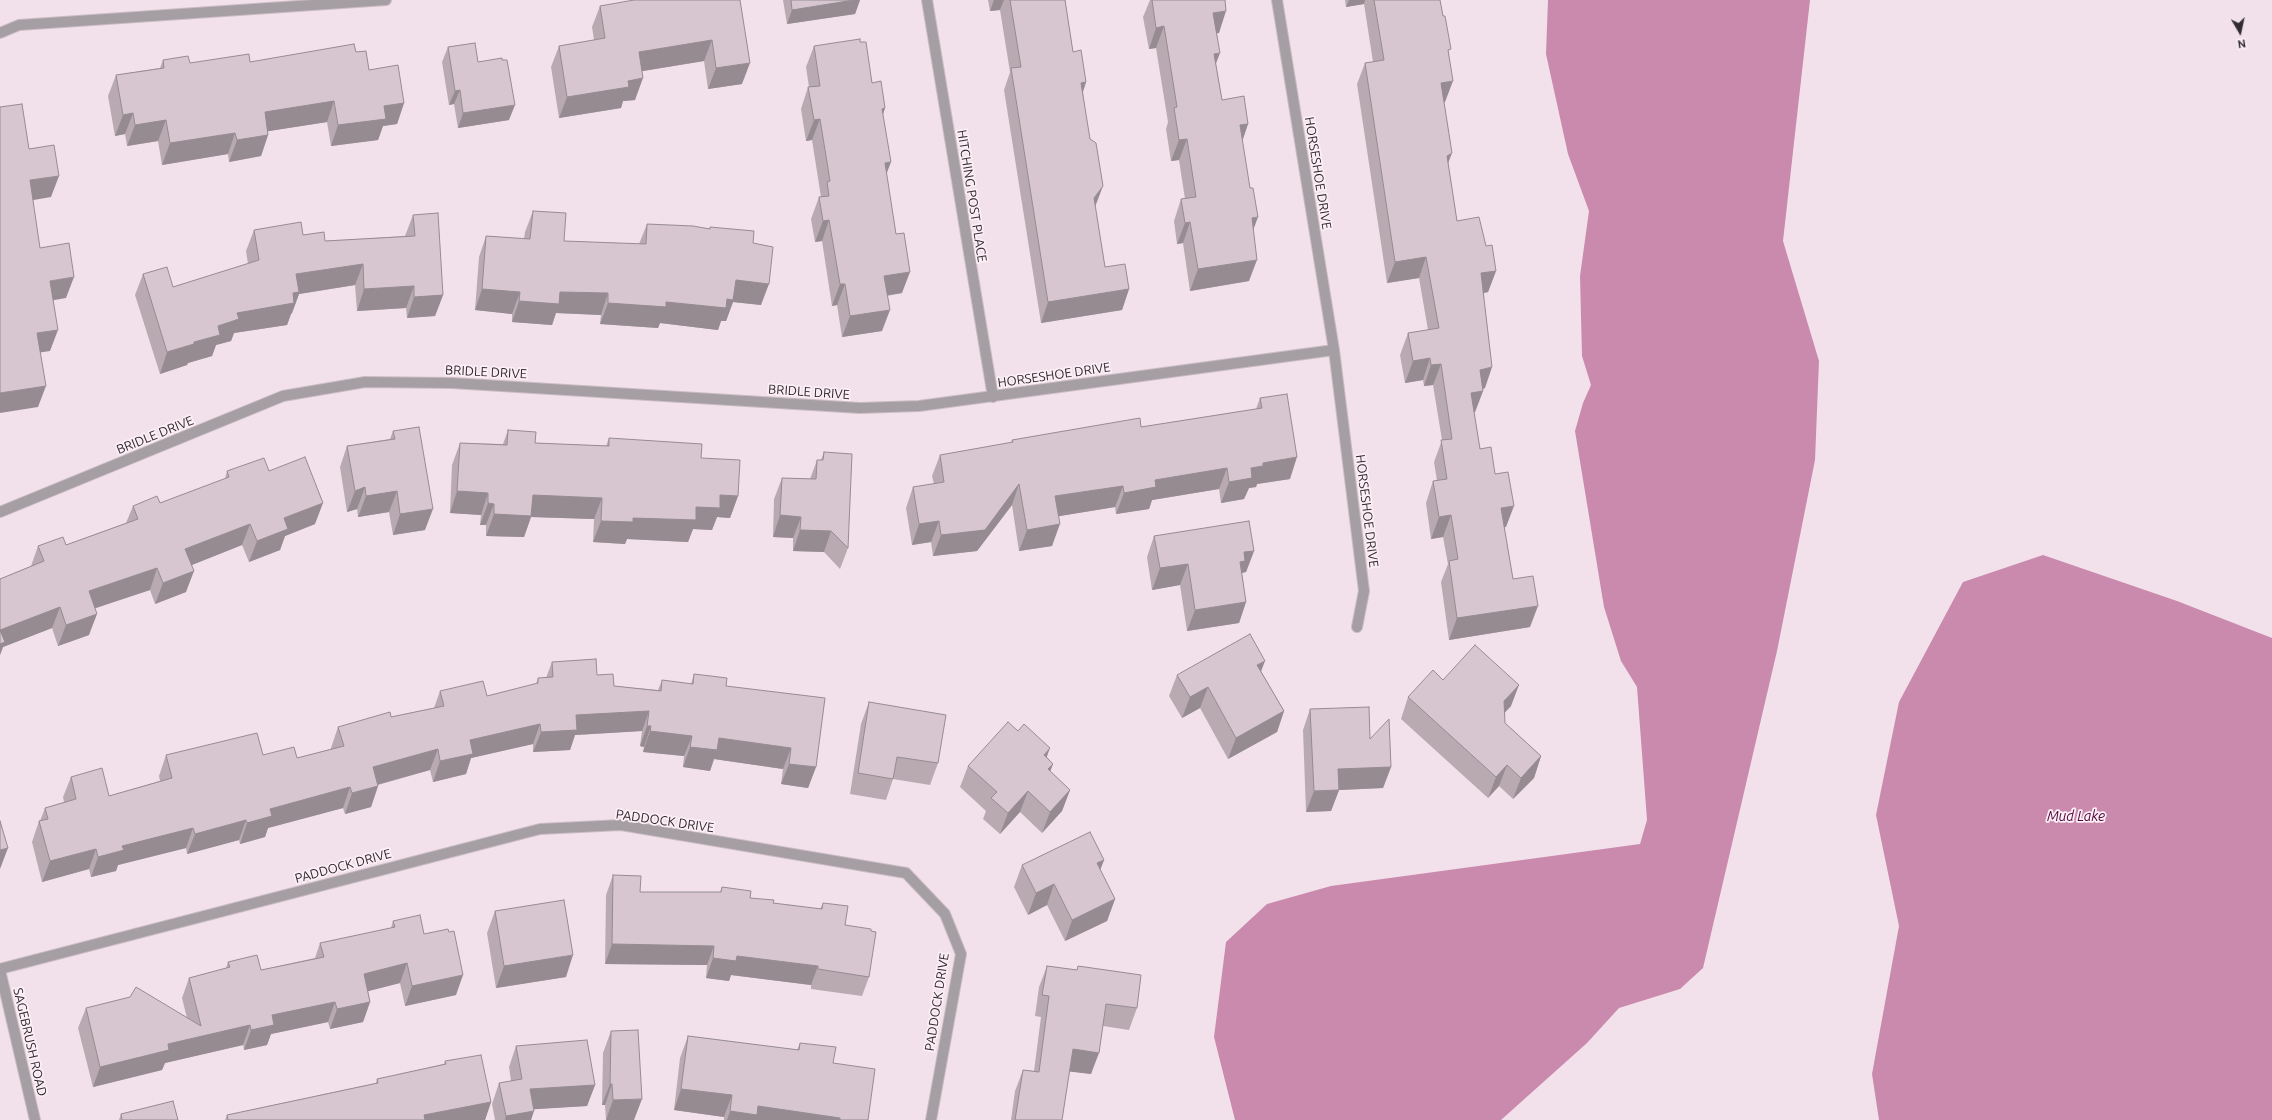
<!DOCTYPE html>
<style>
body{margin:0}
#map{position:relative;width:2272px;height:1120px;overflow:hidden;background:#f2e1ea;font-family:Ubuntu,sans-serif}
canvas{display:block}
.north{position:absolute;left:2220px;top:12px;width:40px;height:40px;-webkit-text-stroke:3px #fdeff6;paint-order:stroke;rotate:171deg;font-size:11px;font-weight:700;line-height:16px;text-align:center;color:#312a2e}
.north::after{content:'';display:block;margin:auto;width:14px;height:18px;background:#312a2e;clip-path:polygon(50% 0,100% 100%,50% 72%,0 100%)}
</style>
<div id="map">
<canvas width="2272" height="1120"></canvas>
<div class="north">N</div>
</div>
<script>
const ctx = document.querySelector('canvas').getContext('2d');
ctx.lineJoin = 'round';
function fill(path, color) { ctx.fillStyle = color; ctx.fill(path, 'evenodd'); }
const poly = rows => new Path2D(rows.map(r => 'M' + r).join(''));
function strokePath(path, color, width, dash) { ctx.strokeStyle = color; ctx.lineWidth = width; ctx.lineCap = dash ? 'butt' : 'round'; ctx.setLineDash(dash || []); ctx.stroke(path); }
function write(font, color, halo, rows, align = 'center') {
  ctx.font = font + ' Ubuntu,sans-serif'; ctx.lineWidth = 3.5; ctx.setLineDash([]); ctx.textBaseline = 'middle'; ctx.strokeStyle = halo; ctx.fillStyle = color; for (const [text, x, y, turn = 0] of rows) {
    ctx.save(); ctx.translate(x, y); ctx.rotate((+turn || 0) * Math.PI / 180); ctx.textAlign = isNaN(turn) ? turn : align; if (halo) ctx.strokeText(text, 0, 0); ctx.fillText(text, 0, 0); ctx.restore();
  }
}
fill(poly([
 [1548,0,1810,0,1783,241,1819,361,1815,460,1777,651,1703,968,1680,989,1619,1008,1587,1043,1501,1120,1235,1120,1214,1037,1226,942,1267,904,1331,886,1640,844,1647,820,1637,687,1621,661,1604,607,1575,431,1583,403,1591,385,1582,356,1580,276,1589,211,1568,154,1546,54],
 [2043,555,2177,601,2272,638,2272,1120,1879,1120,1872,1074,1899,926,1876,815,1899,702,1963,582]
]), '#ca8aad');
const minor = poly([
 [927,0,993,397],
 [1277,0,1334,350,1364,591,1357,627],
 [0,33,19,25,386,0],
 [0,512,283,396,365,382,452,383,860,408,919,406,1334,350],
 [0,969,540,829,621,825,906,873,945,914,961,954,931,1120],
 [0,970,35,1120]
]);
strokePath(minor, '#cbbcc4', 12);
strokePath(minor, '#a59ea2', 10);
fill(poly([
 [740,0,742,84,708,89,704,61,642,71,635,100,623,101,621,108,559,118,551,67,559,46,594,40,592,27,600,6],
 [783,0,860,0,855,14,787,24],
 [988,0,1065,0,1073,52,1086,82,1083,92,1095,207,1105,267,1129,289,1122,310,1041,323,1004,90,1010,72,1000,10,990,11],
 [1150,0,1225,0,1219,33,1217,33,1216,64,1222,100,1248,124,1242,141,1253,230,1249,281,1190,291,1183,243,1177,244,1174,221,1181,199,1185,199,1179,160,1171,161,1166,129,1168,122,1156,48,1149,49,1143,17],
 [1345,0,1440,0,1449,54,1445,102,1444,102,1448,163,1457,221,1486,246,1496,271,1488,292,1484,293,1485,388,1483,389,1483,391,1475,412,1474,412,1480,449,1495,474,1506,527,1504,527,1513,579,1530,627,1449,640,1441,582,1448,564,1443,537,1431,539,1426,503,1433,481,1437,481,1434,462,1442,440,1433,385,1424,386,1423,380,1405,383,1400,355,1408,333,1428,330,1419,278,1387,283,1357,84,1365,63,1373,62,1364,4,1346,7],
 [860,42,872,83,885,108,883,114,886,174,902,293,887,296,882,331,842,337,837,305,832,306,822,241,815,242,811,219,819,197,821,197,812,140,806,141,801,109,808,87,809,87,806,67,814,46],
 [448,47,478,62,509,120,458,128,454,104,449,105,442,62],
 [356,52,369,70,404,103,397,124,383,126,378,140,331,146,327,122,268,131,268,135,261,156,229,162,228,154,162,165,158,141,127,146,125,134,115,136,108,96,116,75,160,68,163,60,190,63,250,62],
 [533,211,564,241,639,244,647,224,710,229,710,227,753,243,761,305,733,302,726,321,721,321,718,330,660,323,658,328,600,324,601,315,556,313,552,325,512,322,512,314,475,310,479,257,486,236,524,239,525,232],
 [413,215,443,295,435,316,407,318,406,308,357,311,355,285,299,294,292,313,291,314,287,325,234,333,231,341,216,345,212,356,188,363,187,365,160,374,135,295,143,274,173,287,248,264,246,251,254,230,303,235,325,241,405,236],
 [1260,398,1290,479,1257,484,1256,487,1249,488,1244,499,1221,503,1219,489,1152,500,1149,509,1116,514,1115,507,1059,516,1052,546,1019,551,1012,505,977,551,933,556,931,542,912,545,906,508,913,487,934,484,932,476,940,455,1011,443,1012,440,1141,427,1256,409],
 [508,430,535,443,606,446,609,438,701,458,738,496,730,518,717,517,712,530,693,529,688,542,627,539,625,544,593,542,594,519,531,517,524,537,486,536,486,525,480,525,481,515,450,513,452,465,460,443,503,444],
 [393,431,425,530,393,535,389,512,358,517,357,509,347,512,340,467,347,446,390,439],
 [824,452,848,548,840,569,824,552,793,551,793,538,773,537,774,499,782,478,810,479,817,460,821,460],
 [227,471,269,471,315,524,285,536,280,550,249,562,242,545,191,565,186,592,155,604,150,590,95,608,89,635,58,646,52,628,3,647,0,655,0,579,31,566,38,546,66,545,126,523,133,506,160,503,225,479],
 [1154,536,1254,551,1246,572,1242,573,1246,602,1239,623,1187,631,1180,585,1152,590,1147,557],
 [552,662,597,675,614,686,658,690,662,680,691,684,694,674,726,686,816,767,808,788,781,784,783,769,714,759,710,771,683,767,684,756,643,752,644,747,640,746,642,731,575,735,570,750,533,752,533,744,471,758,466,774,433,782,430,770,378,785,378,786,371,807,345,814,343,808,268,828,265,837,240,844,239,840,187,854,186,848,118,865,116,871,91,877,89,869,42,882,32,842,39,821,40,821,45,808,64,802,63,797,71,777,109,796,160,781,159,776,166,755,263,755,297,758,331,749,331,748,338,727,391,717,434,708,440,691,487,696,536,684,538,678,546,678],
 [1261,671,1284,711,1277,732,1228,759,1200,708,1182,718,1169,696,1177,675],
 [1443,680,1511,706,1504,713,1505,723,1541,756,1534,778,1513,799,1499,786,1488,798,1401,719,1408,697],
 [869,702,938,763,930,785,893,779,886,800,850,794,861,724],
 [1310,709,1370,739,1391,767,1383,788,1339,790,1331,811,1306,812,1303,730],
 [1047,757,1053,764,1050,771,1070,790,1062,811,1042,833,1020,812,1000,834,983,819,986,811,960,787,968,766],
 [1104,860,1100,870,1115,899,1107,921,1065,941,1047,905,1028,915,1014,887,1022,865],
 [613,875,640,892,720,892,722,887,750,898,773,903,820,909,823,903,845,925,871,931,869,977,862,996,811,989,811,985,731,975,729,981,706,978,707,965,605,964,606,895],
 [495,911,566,977,496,988,487,933],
 [393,921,424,934,456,995,405,1006,400,983,368,991,370,1002,363,1022,330,1029,328,1022,271,1034,267,1045,244,1050,243,1045,165,1063,162,1070,93,1087,78,1028,86,1008,187,1018,182,998,189,978,226,968,228,962,261,970,315,958,320,943,391,928],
 [1047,966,1077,970,1078,966,1137,1008,1129,1030,1103,1026,1091,1074,1069,1071,1062,1120,1011,1120,1015,1091,1023,1070,1034,1071,1041,1017,1035,1016,1039,987],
 [611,1031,634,1120,606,1120,605,1105,602,1105,603,1053],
 [688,1036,797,1050,800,1043,833,1063,868,1120,724,1120,724,1117,674,1110,680,1058],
 [516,1046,595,1085,587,1106,534,1109,531,1120,495,1120,492,1104,499,1083,511,1081,509,1067],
 [445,1061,491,1102,485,1120,225,1120,227,1115,376,1083,377,1079,444,1064],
 [121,1114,178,1120,119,1120]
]), '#b9aab2');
fill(poly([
 [854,0,860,0,855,14,787,24,792,10],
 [994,0,1004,0,1000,10,990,11],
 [1349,0,1365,0,1364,4,1346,7],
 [1226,11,1219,33,1206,35,1213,13],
 [1164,26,1156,48,1149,49,1156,28],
 [712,40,704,61,631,73,639,52],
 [1220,53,1212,74,1214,54],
 [750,63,742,84,708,89,716,68],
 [643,78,635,100,623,101,621,108,559,118,567,97,628,81],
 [1453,81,1445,102,1433,104,1441,83],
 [1086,82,1079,104,1081,83],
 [460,90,454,104,449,105,455,91],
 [334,101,327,122,257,133,265,112],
 [404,103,397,124,383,126,378,140,331,146,338,125,384,106],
 [515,105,509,120,458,128,463,113],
 [885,108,878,130,882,109],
 [133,113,125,134,115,136,123,115],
 [820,119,812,140,806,141,814,120],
 [166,120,158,141,127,146,135,125],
 [1248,124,1241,145,1240,125],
 [235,133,228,154,162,165,170,143],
 [268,135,261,156,229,162,237,140],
 [1187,139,1179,160,1171,161,1179,140],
 [1452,153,1444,174,1447,156],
 [891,162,883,183,885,163],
 [59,176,51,197,22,202,30,180],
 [1103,186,1095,207,1086,220,1094,198],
 [1258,217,1250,239,1252,218],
 [829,220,822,241,815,242,823,221],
 [1190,222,1183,243,1177,244,1185,223],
 [1426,257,1419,278,1387,283,1395,262],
 [1257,260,1249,281,1190,291,1198,269],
 [363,264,355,285,299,294,292,313,291,314,287,325,234,333,231,341,216,345,212,356,188,363,187,365,160,374,167,352,194,342,237,313,296,274],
 [1496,271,1488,292,1474,295,1481,273],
 [910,272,902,293,876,297,884,276],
 [74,277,66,298,43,302,50,281],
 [736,280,769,284,761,305,733,302,726,321,721,321,718,330,660,323,658,328,600,324,608,303,666,302,727,299],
 [840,284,845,284,837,305,832,306],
 [414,286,406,308,357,311,364,289],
 [482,289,520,292,512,314,475,310],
 [1129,289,1122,310,1041,323,1048,302],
 [560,292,608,293,601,315,556,313,552,325,512,322,519,301],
 [443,295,435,316,407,318,414,297],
 [890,310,882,331,842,337,850,316],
 [58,330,50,351,30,354,37,333],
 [1430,358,1423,380,1405,383,1413,361],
 [1441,364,1433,385,1424,386,1431,365],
 [1492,367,1485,388,1472,392,1480,370],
 [46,386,38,407,0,413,0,393],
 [1483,391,1475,412,1463,414,1471,393],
 [1297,457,1290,479,1257,484,1256,487,1249,488,1244,499,1221,503,1229,482,1251,468,1263,463],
 [1227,468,1219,489,1152,500,1149,509,1116,514,1124,493,1155,480],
 [1019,484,1012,505,977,551,933,556,941,535],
 [1123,486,1115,507,1048,518,1055,496],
 [365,487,357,509,347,512,355,491],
 [397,491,389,512,358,517,366,496],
 [457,491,488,493,481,515,450,513],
 [533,495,602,498,594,519,531,517,524,537,486,536,494,514],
 [720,495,738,496,730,518,717,517,712,530,693,529,688,542,627,539,625,544,593,542,601,521,633,518,696,507],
 [323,503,315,524,285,536,280,550,249,562,257,541,284,518],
 [488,503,494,504,486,525,480,525],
 [1514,506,1506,527,1493,529,1501,508],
 [433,509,425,530,393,535,400,514],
 [780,515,801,517,793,538,773,537],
 [1451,515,1443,537,1431,539,1439,517],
 [939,521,931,542,912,545,919,524],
 [250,524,242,545,177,571,185,549],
 [1060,524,1052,546,1019,551,1027,530],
 [800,530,831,531,824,552,793,551],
 [1254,551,1246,572,1241,573,1232,584,1244,552],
 [1188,564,1180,585,1152,590,1160,568],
 [157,568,150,590,81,613,89,591],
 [194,571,186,592,155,604,163,583],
 [1246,602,1239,623,1187,631,1195,610],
 [1538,606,1530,627,1449,640,1457,618],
 [60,607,52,628,3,647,0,655,0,630],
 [97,614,89,635,58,646,66,625],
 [1265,661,1257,682,1257,665],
 [1519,685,1511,706,1496,722,1504,701],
 [1208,687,1200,708,1182,718,1190,697],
 [649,711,642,731,575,735,570,750,533,752,541,732,576,715],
 [1284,711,1277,732,1228,759,1236,738],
 [540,724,533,744,471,758,466,774,433,782,440,761,470,740],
 [647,726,651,726,644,747,640,746],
 [650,731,692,736,684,756,643,752],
 [719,738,791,748,783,769,714,759,710,771,683,767,690,747],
 [1050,748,1042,770,1044,755],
 [438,749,430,770,365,788,373,767],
 [1541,756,1534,778,1513,799,1521,778],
 [789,764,816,767,808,788,781,784],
 [1053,764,1045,785,1048,769],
 [1507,765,1499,786,1488,798,1496,777],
 [1391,767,1383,788,1339,790,1331,811,1306,812,1314,791,1338,769],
 [378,786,371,807,345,814,352,793],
 [350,787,343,808,268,828,265,837,240,844,247,823,270,809],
 [1070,790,1062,811,1042,833,1050,812],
 [1028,791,1020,812,1000,834,1008,813],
 [246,820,239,840,187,854,195,834],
 [193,828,186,848,118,865,116,871,91,877,98,857,122,846],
 [8,848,0,869,0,850],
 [96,849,89,869,42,882,50,861],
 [1104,860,1096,881,1097,863],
 [1054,884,1047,905,1028,915,1036,893],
 [1115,899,1107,921,1065,941,1072,920],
 [612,944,714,946,707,965,605,964],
 [573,955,566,977,496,988,504,966],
 [737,956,818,966,811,985,731,975,729,981,706,978,713,958],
 [407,963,400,983,357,994,364,974],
 [463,975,456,995,405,1006,412,986],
 [335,1002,328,1022,271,1034,267,1045,244,1050,251,1030,272,1015],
 [370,1002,363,1022,330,1029,337,1009],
 [250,1025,243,1045,165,1063,162,1070,93,1087,100,1067,168,1044],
 [1073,1049,1099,1053,1091,1074,1065,1071],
 [610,1084,612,1084,605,1105,602,1105],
 [595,1085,587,1106,522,1110,530,1089],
 [681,1089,732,1095,724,1117,674,1110],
 [642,1099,634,1120,606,1120,613,1100],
 [491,1102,485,1120,422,1120,424,1115],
 [758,1106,840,1118,840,1120,727,1120,730,1111],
 [534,1111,531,1120,505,1120,506,1116]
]), '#968b91');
const building = poly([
 [634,0,740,0,750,63,716,68,712,40,639,52,643,78,628,81,629,87,567,97,559,46,605,38,600,6,634,0],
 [791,0,854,0,792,10,791,0],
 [1010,0,1065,0,1073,52,1081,50,1086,82,1081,83,1090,139,1096,143,1103,186,1094,198,1105,267,1125,264,1129,289,1048,302,1011,68,1021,67,1010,0],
 [1152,0,1225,0,1226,11,1213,13,1220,53,1214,54,1222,100,1244,96,1248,124,1240,125,1250,188,1253,188,1258,217,1252,218,1257,260,1198,269,1190,222,1185,223,1181,199,1196,197,1187,139,1179,140,1174,108,1177,107,1164,26,1156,28,1152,0],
 [1374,0,1440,0,1443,16,1445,16,1451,49,1448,50,1453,81,1441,83,1452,153,1447,156,1457,221,1479,217,1486,246,1492,245,1496,271,1481,273,1492,367,1480,370,1483,391,1471,393,1480,449,1491,447,1495,474,1508,472,1514,506,1501,508,1513,579,1533,576,1538,606,1457,618,1449,561,1458,559,1451,515,1439,517,1433,481,1447,479,1441,440,1452,439,1441,364,1431,365,1430,358,1413,361,1408,333,1439,328,1426,257,1395,262,1365,63,1384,60,1374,0],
 [860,39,860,42,866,42,872,83,881,81,885,108,882,109,891,162,885,163,896,234,904,233,910,272,884,276,890,310,850,316,845,284,840,284,829,220,823,221,819,197,829,196,827,182,830,181,820,119,814,120,808,87,820,86,814,46,860,39],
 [475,43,478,62,502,58,502,60,507,60,515,105,463,113,460,90,455,91,448,47,475,43],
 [354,44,356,52,366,51,369,70,398,65,404,103,384,106,386,119,338,125,334,101,265,112,268,135,237,140,235,133,170,143,166,120,135,125,133,113,123,115,116,75,164,68,163,60,188,56,190,63,249,54,250,62,354,44],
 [22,104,29,149,54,145,59,176,30,180,40,248,69,243,74,277,50,281,58,330,37,333,46,386,0,393,0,107,22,104],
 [533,211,566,213,564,241,646,244,647,224,693,226,710,229,710,227,754,231,753,243,773,247,769,284,736,280,733,300,727,299,726,308,666,302,666,307,608,303,608,293,560,292,559,304,519,301,520,292,482,289,486,236,530,239,533,211],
 [438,213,443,295,414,297,414,286,364,289,363,264,296,274,299,292,293,293,294,303,237,313,239,319,218,326,220,335,194,342,194,344,167,352,143,274,167,267,173,287,259,260,254,230,301,222,303,235,324,232,325,241,415,236,413,215,438,213],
 [1287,394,1297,457,1263,463,1263,466,1251,468,1252,478,1229,482,1227,468,1155,480,1156,487,1124,493,1123,486,1055,496,1060,524,1027,530,1019,484,985,530,941,535,939,521,919,524,913,487,944,482,940,455,1013,442,1012,440,1140,418,1141,427,1262,408,1260,398,1287,394],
 [419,427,433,509,400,514,397,491,366,496,365,487,355,491,347,446,395,439,393,431,419,427],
 [508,430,536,432,535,443,609,446,609,438,702,444,701,458,740,460,738,496,720,495,720,508,696,507,696,520,633,518,633,522,601,521,602,498,533,495,531,516,494,514,494,504,488,503,488,493,457,491,460,443,507,445,508,430],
 [824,452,852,454,848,548,831,531,800,530,801,517,780,515,782,478,816,479,817,460,823,460,824,452],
 [305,457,323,503,284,518,288,529,257,541,250,524,185,549,194,571,163,583,157,568,89,591,97,614,66,625,60,607,0,630,0,579,44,561,38,546,63,537,66,545,138,519,133,506,157,496,160,503,229,477,227,471,264,458,269,471,305,457],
 [1249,521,1254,551,1244,552,1245,561,1240,562,1246,602,1195,610,1188,564,1160,568,1154,536,1249,521],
 [0,630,5,642,0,644,0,630],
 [1250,634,1265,661,1257,665,1284,711,1236,738,1208,687,1190,697,1177,675,1250,634],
 [1475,645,1519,685,1504,701,1505,723,1541,756,1521,778,1507,765,1496,777,1408,697,1433,670,1443,680,1475,645],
 [596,659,597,675,613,674,614,686,661,691,662,680,693,684,694,674,727,678,726,686,825,698,816,767,789,764,791,748,719,738,717,750,690,747,692,736,650,731,651,726,647,726,649,711,576,715,577,730,541,732,540,724,470,740,473,754,440,761,438,749,373,767,378,786,352,793,350,787,270,809,272,816,247,823,246,820,195,834,193,828,122,846,124,850,98,857,96,849,50,861,39,821,48,819,45,808,76,799,71,777,102,768,109,796,172,778,166,755,257,733,263,755,294,747,297,758,344,746,338,727,390,712,391,717,444,706,440,691,483,681,487,696,538,683,538,678,553,677,552,662,596,659],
 [869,702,946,715,938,763,897,757,893,779,858,773,869,702],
 [1369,707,1370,739,1389,719,1391,767,1338,769,1339,790,1314,791,1310,709,1369,707],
 [1008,722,1018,731,1024,724,1050,748,1044,755,1053,764,1048,769,1070,790,1050,812,1028,791,1008,813,991,798,997,792,968,766,1008,722],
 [0,821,8,848,0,850,0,821],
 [1090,832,1104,860,1097,863,1115,899,1072,920,1054,884,1036,893,1022,865,1090,832],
 [613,875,641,876,640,892,721,892,722,887,751,891,750,898,774,900,773,903,822,909,823,903,848,906,845,925,871,929,871,931,876,932,869,977,818,969,818,966,737,956,736,961,713,958,714,946,612,944,613,875],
 [564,900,573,955,504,966,495,911,564,900],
 [420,915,424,934,448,929,449,932,454,931,463,975,412,986,407,963,364,974,370,1002,337,1009,335,1002,272,1015,274,1025,251,1030,250,1025,168,1044,169,1050,100,1067,86,1008,130,997,136,987,201,1026,189,978,230,967,228,962,257,955,261,970,324,957,320,943,395,927,393,921,420,915],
 [1047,966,1077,970,1078,966,1141,975,1137,1008,1106,1004,1099,1053,1073,1049,1062,1120,1015,1120,1023,1070,1039,1072,1049,996,1042,995,1047,966],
 [638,1030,642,1099,613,1100,612,1084,610,1084,611,1031,638,1030],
 [688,1036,799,1050,800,1043,836,1047,833,1063,875,1069,868,1120,840,1120,840,1118,758,1106,757,1115,730,1111,732,1095,681,1089,688,1036],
 [587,1040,595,1085,530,1089,534,1111,506,1116,499,1083,522,1079,516,1046,587,1040],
 [481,1055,491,1102,424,1115,425,1120,228,1120,227,1115,378,1083,377,1079,446,1064,445,1061,481,1055],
 [173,1101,178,1120,122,1120,121,1114,173,1101]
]);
fill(building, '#d7c6cf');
strokePath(building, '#968b91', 1);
write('13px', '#312a2e', '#fdeff6', [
 ["HORSESHOE DRIVE",1318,173,81],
 ["HITCHING POST PLACE",972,196,81],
 ["BRIDLE DRIVE",486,372,3],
 ["HORSESHOE DRIVE",1054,375,-8],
 ["BRIDLE DRIVE",809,392,4],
 ["BRIDLE DRIVE",155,435,-22],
 ["HORSESHOE DRIVE",1367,511,83],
 ["PADDOCK DRIVE",665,821,8],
 ["PADDOCK DRIVE",343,866,-15],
 ["PADDOCK DRIVE",937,1002,-81],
 ["SAGEBRUSH ROAD",30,1042,77]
]);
write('italic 14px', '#52053a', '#fdeff6', [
 ["Mud Lake",2076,816]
]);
</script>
